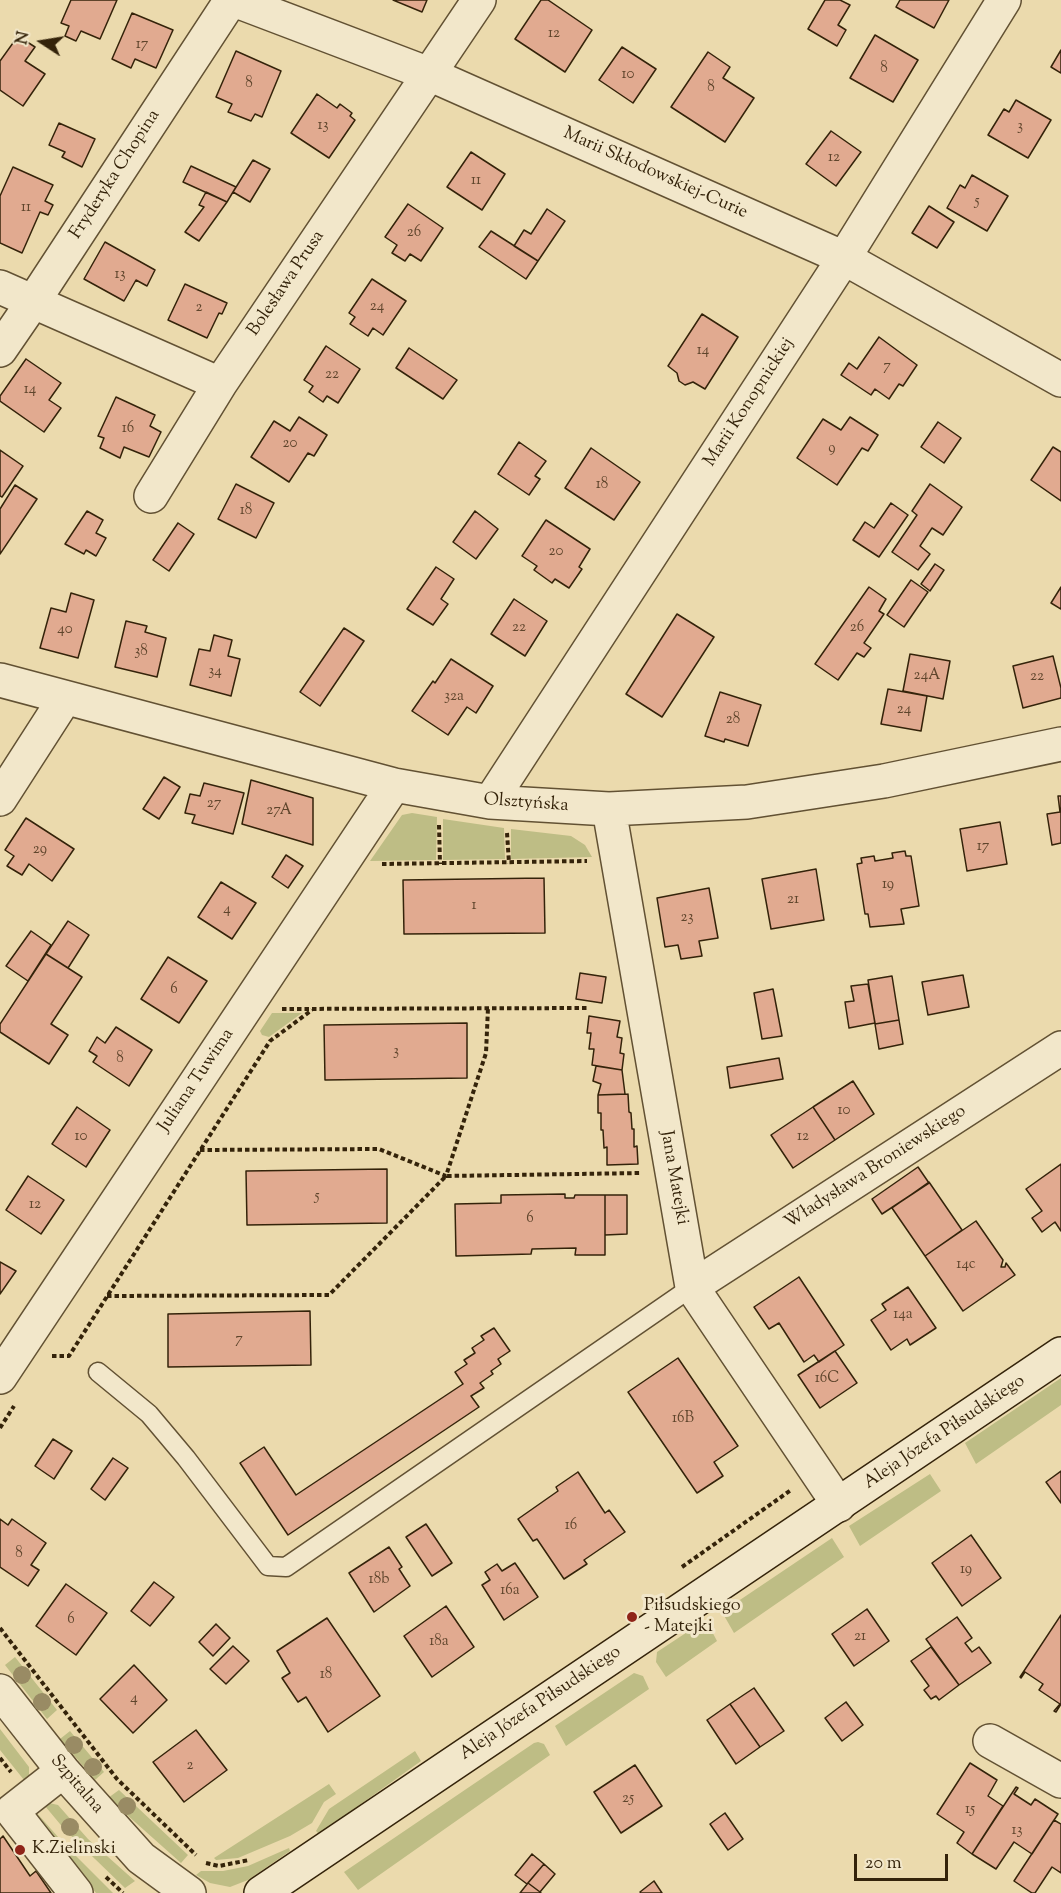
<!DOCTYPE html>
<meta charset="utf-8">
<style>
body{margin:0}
#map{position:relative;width:1061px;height:1893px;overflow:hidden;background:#ebdaad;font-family:"Sorts Mill Goudy",serif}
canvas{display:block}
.north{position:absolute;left:12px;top:12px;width:60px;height:60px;-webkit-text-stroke:4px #f2e7ca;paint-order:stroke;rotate:282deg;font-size:16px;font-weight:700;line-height:24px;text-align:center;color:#34230a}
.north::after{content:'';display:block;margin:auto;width:21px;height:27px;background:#34230a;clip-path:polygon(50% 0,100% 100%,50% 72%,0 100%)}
.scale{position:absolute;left:854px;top:1854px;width:94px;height:27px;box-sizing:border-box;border:3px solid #34230a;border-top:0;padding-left:8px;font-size:18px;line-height:21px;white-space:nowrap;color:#34230a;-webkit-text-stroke:4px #f2e7ca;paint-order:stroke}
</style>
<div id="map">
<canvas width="1061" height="1893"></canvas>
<div class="north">N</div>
<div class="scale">20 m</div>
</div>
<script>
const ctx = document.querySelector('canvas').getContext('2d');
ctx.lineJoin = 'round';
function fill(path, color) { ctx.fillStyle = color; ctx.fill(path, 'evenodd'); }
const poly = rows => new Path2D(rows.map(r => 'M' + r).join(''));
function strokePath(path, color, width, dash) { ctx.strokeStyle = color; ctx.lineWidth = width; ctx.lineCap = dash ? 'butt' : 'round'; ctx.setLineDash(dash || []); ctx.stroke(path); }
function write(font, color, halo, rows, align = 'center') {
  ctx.font = font + ' "Sorts Mill Goudy",serif'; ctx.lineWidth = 6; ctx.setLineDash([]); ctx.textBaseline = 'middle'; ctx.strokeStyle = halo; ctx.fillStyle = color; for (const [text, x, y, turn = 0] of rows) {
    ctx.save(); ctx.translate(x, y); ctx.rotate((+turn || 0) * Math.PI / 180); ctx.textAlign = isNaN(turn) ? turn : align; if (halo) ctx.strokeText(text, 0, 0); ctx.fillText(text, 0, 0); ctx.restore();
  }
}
fill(poly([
 [412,813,437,817,436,860,370,861,402,815],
 [443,819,504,828,505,859,443,860],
 [511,829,571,836,585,845,592,857,511,859],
 [272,1013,302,1013,269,1037,262,1035,260,1031],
 [1061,1378,1061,1405,976,1464,965,1443],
 [930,1474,941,1491,860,1546,849,1526],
 [832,1538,844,1557,734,1633,722,1612],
 [701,1623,708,1624,717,1641,666,1677,656,1662,657,1652],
 [15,1657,57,1710,47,1719,5,1665],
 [634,1673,643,1676,649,1689,566,1746,555,1726],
 [0,1729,29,1767,29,1776,24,1780,0,1750],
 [70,1731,104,1772,95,1780,60,1739],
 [538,1742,544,1744,550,1755,358,1890,344,1872,534,1743],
 [415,1751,421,1761,319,1834,316,1831,329,1809],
 [329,1784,336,1794,324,1802,312,1823,290,1836,238,1858,216,1860,214,1858],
 [119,1790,188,1855,181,1863,108,1798],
 [49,1803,58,1805,88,1839,135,1881,125,1888,65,1830,45,1806],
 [36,1812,66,1846,113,1893,96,1893,34,1813],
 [289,1848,290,1851,248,1880,230,1887,210,1883,196,1875,201,1871,223,1871,248,1866]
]), '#bebd85');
const building = poly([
 [71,0,117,0,100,39,81,31,76,41,65,36,69,26,61,23,71,0],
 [393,0,427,0,422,12,393,0],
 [541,0,548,0,592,30,565,72,515,39,541,0],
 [825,0,840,0,850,5,838,25,846,30,837,46,808,29,825,0],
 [900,0,949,0,934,28,896,7,900,0],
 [132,13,173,30,156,68,135,59,131,68,112,59,132,13],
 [875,35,918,60,893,102,850,78,875,35],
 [18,36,35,47,25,61,45,74,23,106,0,90,0,61,18,36],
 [622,47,656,69,633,103,599,80,622,47],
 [1061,50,1061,73,1051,67,1061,50],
 [236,51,281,71,262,117,255,114,251,121,228,112,232,104,216,97,236,51],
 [708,52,730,67,723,78,754,98,725,142,671,107,708,52],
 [317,94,337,108,340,104,352,113,350,116,355,120,329,158,291,133,317,94],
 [1016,100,1051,120,1028,158,988,135,1004,109,1009,112,1016,100],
 [59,123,95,139,82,167,62,157,65,152,49,145,59,123],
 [831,131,861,152,836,186,806,164,831,131],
 [471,152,505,174,482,210,447,187,471,152],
 [253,160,270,169,250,202,233,192,253,160],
 [191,166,236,187,227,202,183,182,191,166],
 [13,167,53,185,45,201,53,205,48,215,40,212,22,253,0,243,0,196,13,167],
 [972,175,1008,196,987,231,947,208,960,185,965,188,972,175],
 [206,192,227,202,199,241,185,232,204,207,199,205,206,192],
 [408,204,443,228,421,261,410,254,405,261,392,253,397,245,385,237,408,204],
 [929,206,954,222,937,248,912,233,929,206],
 [547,209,565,221,538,261,514,246,524,230,531,234,547,209],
 [491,231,538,261,526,279,479,247,491,231],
 [105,242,155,270,147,286,136,280,124,301,84,279,105,242],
 [372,279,406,301,383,335,373,328,368,336,350,324,355,317,349,313,372,279],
 [185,284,227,303,222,314,219,313,207,338,168,320,185,284],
 [702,314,738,337,705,389,693,382,685,385,679,381,677,373,668,366,702,314],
 [879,337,917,365,903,386,899,384,889,399,875,389,871,395,841,375,849,363,857,369,879,337],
 [326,346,360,369,338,403,327,396,323,402,309,392,313,386,304,380,326,346],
 [409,348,457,380,443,399,396,368,409,348],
 [26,359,61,383,49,400,61,408,44,432,0,401,0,396,26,359],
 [116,397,155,415,150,426,161,432,149,457,124,447,120,458,100,448,104,438,98,436,116,397],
 [299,417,327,435,314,456,308,453,289,482,251,457,274,421,290,431,299,417],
 [850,417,878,435,868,451,862,448,837,485,797,458,823,419,841,430,850,417],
 [938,422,961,438,944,463,921,447,938,422],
 [519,442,546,461,535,476,540,479,529,495,498,474,519,442],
 [1053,447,1061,452,1061,501,1031,480,1053,447],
 [591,448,640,482,614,520,565,488,591,448],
 [0,450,23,466,2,497,0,496,0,450],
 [236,484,274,503,256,538,218,519,236,484],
 [930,484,962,507,943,535,932,528,920,546,930,554,918,570,892,552,917,515,912,511,930,484],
 [15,485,37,499,0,554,0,509,15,485],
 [891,503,908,515,879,557,853,540,865,522,874,528,891,503],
 [87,511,103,520,96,533,106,538,96,556,86,550,84,554,65,544,87,511],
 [475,511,498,529,476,559,453,542,475,511],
 [546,520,590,549,579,567,582,569,569,588,555,579,552,583,534,570,537,566,522,556,546,520],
 [178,523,194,534,169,571,153,560,178,523],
 [935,564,944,570,930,591,921,584,935,564],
 [436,567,454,579,441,599,448,604,433,625,407,609,436,567],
 [911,580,928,592,904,627,887,615,911,580],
 [869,587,886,599,879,611,884,614,864,643,871,648,864,657,857,653,838,680,815,664,869,587],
 [1061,587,1061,609,1051,603,1061,587],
 [71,593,94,600,78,658,40,648,51,608,66,612,71,593],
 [514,599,547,621,525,656,491,634,514,599],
 [677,614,714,637,662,717,626,694,677,614],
 [126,621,147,626,145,632,166,638,157,677,115,667,126,621],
 [344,628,364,641,320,706,300,692,344,628],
 [214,635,232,640,228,656,240,659,231,696,190,685,199,649,210,651,214,635],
 [910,654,950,661,943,699,903,691,910,654],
 [1053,656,1061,688,1061,698,1023,708,1013,666,1053,656],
 [451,659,493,686,476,713,467,707,448,735,412,711,433,681,435,683,451,659],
 [888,689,927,696,921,731,881,724,888,689],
 [720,692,761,705,748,746,725,739,724,742,705,736,720,692],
 [164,777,180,787,159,819,143,809,164,777],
 [251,780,313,798,313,845,242,824,251,780],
 [204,783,244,793,233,834,192,823,195,815,185,813,190,794,200,796,204,783],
 [1058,796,1061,796,1061,843,1052,845,1047,814,1060,812,1058,796],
 [26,818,74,849,52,881,29,864,22,875,7,866,14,856,5,850,26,818],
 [1000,822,1007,864,967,871,960,829,1000,822],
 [905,851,906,856,911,856,919,906,901,909,904,924,870,927,868,914,865,914,857,864,862,863,861,858,874,856,875,861,893,858,892,853,905,851],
 [286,855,303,866,288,888,272,877,286,855],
 [816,869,824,920,771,929,762,879,816,869],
 [544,878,545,933,404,934,403,880,544,878],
 [221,882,256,903,232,939,198,917,221,882],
 [709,888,718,938,699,941,702,956,681,959,678,945,665,947,657,898,709,888],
 [68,921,89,935,68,968,46,954,68,921],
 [31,931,51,945,28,981,6,966,31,931],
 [46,954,82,977,51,1024,68,1035,49,1064,0,1032,0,1024,46,954],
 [168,957,207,981,179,1023,141,999,168,957],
 [580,973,606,977,602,1003,576,999,580,973],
 [963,975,969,1007,928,1015,922,982,963,975],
 [892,976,899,1020,875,1024,868,980,892,976],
 [868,984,875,1023,849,1028,845,1002,854,1001,851,986,868,984],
 [773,989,782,1036,762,1039,754,993,773,989],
 [589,1016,620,1021,617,1037,622,1038,620,1053,624,1054,622,1070,592,1065,594,1049,589,1049,591,1033,587,1033,589,1016],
 [899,1020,903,1044,879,1049,875,1024,899,1020],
 [467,1023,467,1078,325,1080,324,1025,467,1023],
 [116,1027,152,1050,129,1086,93,1062,97,1056,89,1051,97,1037,105,1043,116,1027],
 [779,1058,783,1079,730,1088,727,1067,779,1058],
 [596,1066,622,1070,625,1094,598,1095,601,1084,593,1081,596,1066],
 [853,1081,874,1114,835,1140,813,1107,853,1081],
 [628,1094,629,1112,631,1113,632,1129,634,1129,634,1147,637,1146,638,1164,607,1165,607,1147,604,1148,603,1130,601,1130,601,1113,598,1113,598,1095,628,1094],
 [77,1107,110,1130,86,1167,52,1144,77,1107],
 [813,1107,835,1140,793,1168,771,1135,813,1107],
 [1061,1164,1061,1231,1055,1222,1042,1232,1032,1218,1042,1211,1026,1189,1061,1164],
 [918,1167,929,1183,882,1214,872,1199,918,1167],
 [387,1169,387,1223,247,1225,246,1171,387,1169],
 [28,1176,64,1200,41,1234,6,1210,28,1176],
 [929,1182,962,1230,925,1256,892,1208,929,1182],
 [565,1194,565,1198,574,1198,575,1195,605,1195,605,1255,575,1255,576,1248,532,1249,531,1254,456,1256,455,1204,501,1203,501,1195,565,1194],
 [605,1195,627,1195,627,1234,605,1235,605,1195],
 [976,1221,1003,1260,1001,1267,1005,1267,1006,1263,1015,1275,963,1311,925,1256,976,1221],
 [0,1262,16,1271,0,1294,0,1262],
 [799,1277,844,1345,819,1362,814,1355,804,1362,779,1323,769,1329,754,1307,799,1277],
 [908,1287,936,1328,910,1345,907,1339,891,1350,871,1320,886,1310,882,1304,908,1287],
 [310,1311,311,1365,168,1367,168,1314,310,1311],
 [494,1328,510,1351,498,1359,501,1364,491,1371,493,1374,480,1383,484,1388,471,1396,479,1407,288,1535,240,1463,264,1447,296,1495,463,1384,455,1372,467,1364,464,1360,475,1353,472,1348,484,1340,481,1336,494,1328],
 [835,1351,857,1383,820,1408,798,1375,835,1351],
 [678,1358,738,1446,714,1462,723,1476,697,1493,628,1392,678,1358],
 [53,1439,72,1451,54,1479,35,1466,53,1439],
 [113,1458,128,1468,105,1500,91,1489,113,1458],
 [1061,1471,1061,1503,1046,1482,1061,1471],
 [578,1472,605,1513,609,1510,625,1532,584,1560,587,1564,564,1579,537,1539,533,1541,518,1519,558,1491,556,1487,578,1472],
 [0,1519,8,1525,12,1519,46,1543,31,1565,39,1570,28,1586,0,1567,0,1519],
 [426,1524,452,1563,432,1576,406,1537,426,1524],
 [971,1535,1001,1578,962,1606,932,1563,971,1535],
 [389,1547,402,1567,399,1569,410,1586,374,1612,349,1573,389,1547],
 [515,1563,538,1597,504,1620,482,1585,490,1580,485,1572,497,1564,502,1571,515,1563],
 [154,1582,174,1597,150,1626,131,1611,154,1582],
 [66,1584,107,1613,76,1655,36,1626,66,1584],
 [446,1606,474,1647,432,1677,404,1636,446,1606],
 [867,1609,889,1641,854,1666,832,1634,867,1609],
 [1061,1615,1061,1704,1056,1712,1054,1711,1060,1704,1039,1690,1043,1684,1025,1672,1021,1678,1020,1677,1061,1615],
 [957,1617,972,1638,965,1643,972,1652,979,1647,991,1663,959,1685,926,1639,957,1617],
 [327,1618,380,1696,328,1732,306,1697,298,1702,282,1678,290,1673,277,1651,327,1618],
 [216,1624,230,1638,213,1656,199,1642,216,1624],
 [233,1646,249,1661,226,1684,210,1669,233,1646],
 [931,1647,959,1685,939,1700,936,1696,931,1699,924,1690,929,1686,911,1661,931,1647],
 [134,1665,167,1700,133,1733,100,1699,134,1665],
 [754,1688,784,1731,760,1747,730,1704,754,1688],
 [846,1702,863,1725,842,1741,825,1718,846,1702],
 [730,1704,760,1747,736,1764,707,1720,730,1704],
 [196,1730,227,1770,184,1802,153,1762,196,1730],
 [970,1763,997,1780,988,1796,1003,1806,972,1854,957,1843,964,1832,937,1814,970,1763],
 [635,1765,662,1806,621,1833,594,1792,635,1765],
 [1016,1787,1018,1788,1014,1794,1031,1805,1035,1799,1058,1814,1032,1854,1014,1842,996,1869,972,1854,1016,1787],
 [725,1813,743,1839,728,1850,710,1824,725,1813],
 [1054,1820,1061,1824,1061,1873,1052,1867,1035,1893,1032,1893,1014,1881,1054,1820],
 [3,1836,30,1876,36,1871,51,1893,0,1893,0,1839,3,1836],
 [532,1854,544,1864,527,1884,515,1875,532,1854],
 [544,1864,555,1874,540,1892,528,1883,544,1864],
 [654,1881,662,1893,641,1893,640,1892,654,1881],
 [528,1883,540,1892,541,1893,520,1893,528,1883]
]);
fill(building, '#e1aa90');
strokePath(building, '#34230a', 1.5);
const service = poly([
 [98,1372,149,1414,186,1458,268,1566,286,1567,692,1287]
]);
const minor = poly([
 [234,0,429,74,844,258,1061,380],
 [0,287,220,384],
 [0,350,33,302,231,0],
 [151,496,220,384,479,0],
 [0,680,394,785,490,802,609,809,747,802,884,781,1061,744],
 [0,799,65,698],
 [490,802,844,258,1004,0],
 [609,809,692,1287,839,1505],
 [692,1287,1061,1048],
 [0,1377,394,785],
 [0,1691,63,1771,141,1858,189,1893],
 [990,1741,1061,1781],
 [63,1771,12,1811,76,1893]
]);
const secondary = poly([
 [261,1893,1061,1354]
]);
strokePath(service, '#625133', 21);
strokePath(minor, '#625133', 36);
strokePath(secondary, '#34230a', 36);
strokePath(poly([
 [439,825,440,864],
 [507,833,509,863],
 [382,864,587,861],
 [282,1009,588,1008],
 [200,1150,379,1149,446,1176,486,1053,488,1008],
 [107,1296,329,1295,446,1176,641,1173],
 [52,1356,69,1356,270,1041,312,1010],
 [0,1428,14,1406],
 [682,1567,791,1490],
 [0,1628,117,1779,196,1855],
 [0,1758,11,1772],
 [206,1863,219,1866,249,1860],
 [106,1877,123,1893]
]), '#34230a', 4, [4.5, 3]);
strokePath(service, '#f2e7ca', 18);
strokePath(minor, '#f2e7ca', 33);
strokePath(secondary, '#f2e7ca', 33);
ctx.fillStyle = '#998b64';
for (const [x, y] of [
 [22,1675],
 [42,1702],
 [74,1745],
 [93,1767],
 [127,1806],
 [70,1827]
]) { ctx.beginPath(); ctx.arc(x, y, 9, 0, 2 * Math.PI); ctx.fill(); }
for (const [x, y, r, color] of [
 [632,1617,6,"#8f2418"],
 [20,1850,6,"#8f2418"]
]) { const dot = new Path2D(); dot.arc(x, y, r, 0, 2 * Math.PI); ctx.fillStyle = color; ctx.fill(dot); strokePath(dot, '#f2e7ca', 2); }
write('15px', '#5f452c', null, [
 ["12",554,34],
 ["17",142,45],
 ["8",884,69],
 ["10",628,75],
 ["8",249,84],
 ["8",711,88],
 ["13",323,126],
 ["3",1020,127],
 ["12",834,158],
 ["11",476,181],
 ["5",977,202],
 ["11",26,208],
 ["26",414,233],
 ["13",120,275],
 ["24",377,307],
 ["2",199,308],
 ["14",703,351],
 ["7",887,367],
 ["22",332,375],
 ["14",30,390],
 ["16",128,429],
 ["20",290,444],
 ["9",832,449],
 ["18",602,485],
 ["18",246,511],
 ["20",556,552],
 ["22",519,628],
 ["26",857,628],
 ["40",65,630],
 ["38",141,652],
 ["34",215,672],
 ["24A",927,676],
 ["22",1037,677],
 ["32a",454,697],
 ["24",904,710],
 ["28",733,720],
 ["27",214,804],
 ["27A",279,811],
 ["17",983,847],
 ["29",40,850],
 ["19",888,885],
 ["21",793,900],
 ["1",474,906],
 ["4",227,910],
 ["23",687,918],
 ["6",174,990],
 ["3",396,1052],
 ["8",120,1059],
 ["10",844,1111],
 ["10",81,1137],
 ["12",803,1137],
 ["5",317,1197],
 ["12",35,1205],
 ["6",530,1219],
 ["14c",966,1265],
 ["14a",903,1315],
 ["7",239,1340],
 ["16C",827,1379],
 ["16B",683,1419],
 ["16",571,1526],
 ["8",19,1554],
 ["19",966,1570],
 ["18b",379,1580],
 ["16a",510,1591],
 ["6",71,1620],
 ["21",860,1637],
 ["18a",439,1642],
 ["18",326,1675],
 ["4",134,1699],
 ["2",190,1766],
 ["25",628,1799],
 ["15",970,1810],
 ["13",1017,1831]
]);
write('18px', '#34230a', '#f2e7ca', [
 ["Marii Skłodowskiej-Curie",655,174,24],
 ["Fryderyka Chopina",116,175,-57],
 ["Bolesława Prusa",287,284,-56],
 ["Marii Konopnickiej",750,403,-57],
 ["Olsztyńska",526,804,4],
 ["Juliana Tuwima",197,1081,-56],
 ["Władysława Broniewskiego",876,1168,-33],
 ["Jana Matejki",673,1178,80],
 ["Aleja Józefa Piłsudskiego",945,1433,-34],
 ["Aleja Józefa Piłsudskiego",541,1704,-34],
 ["Szpitalna",76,1785,49]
]);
write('18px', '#34230a', '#f2e7ca', [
 ["Piłsudskiego",644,1607],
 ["- Matejki",644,1628],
 ["K.Zielinski",32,1850]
], 'left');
</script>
